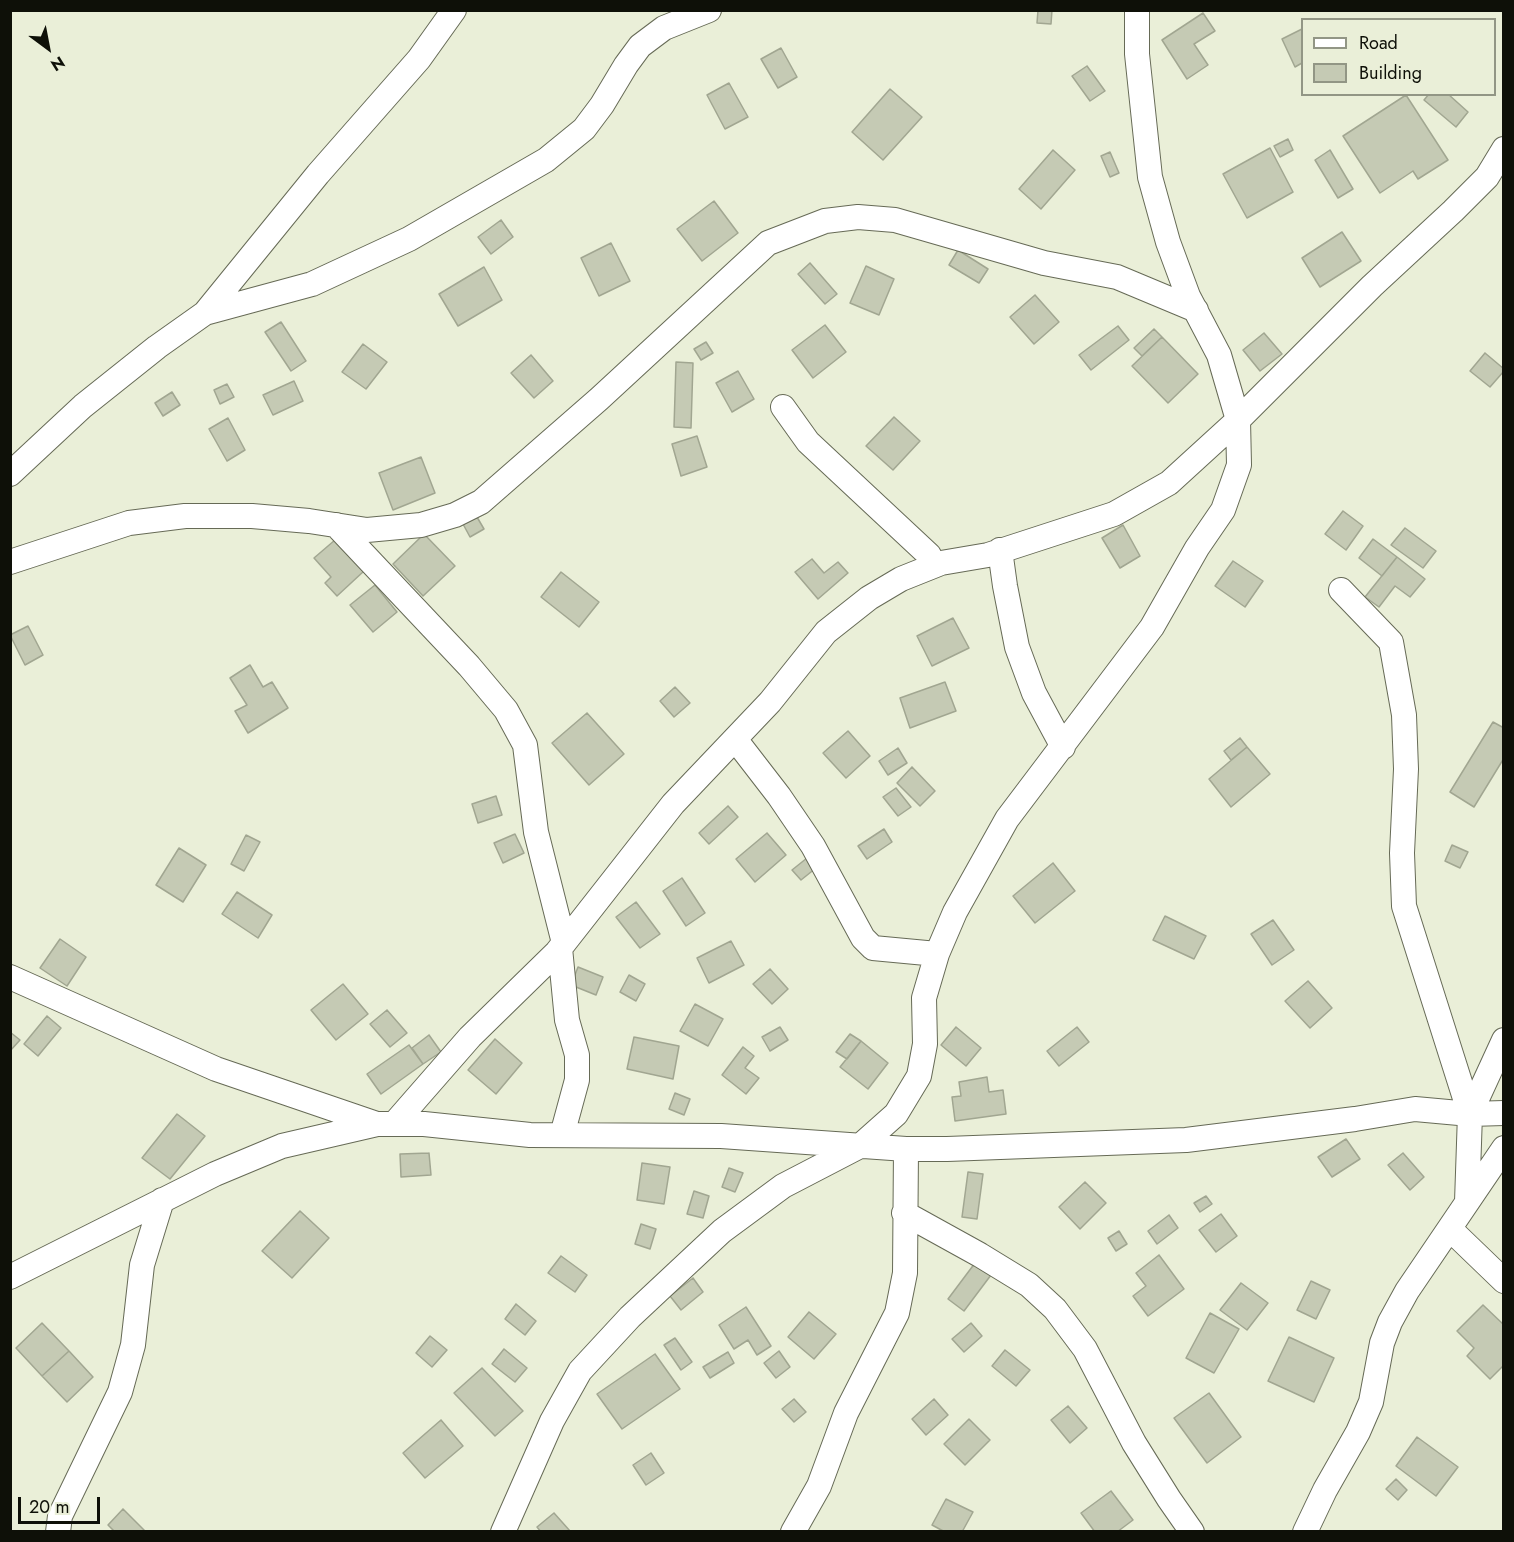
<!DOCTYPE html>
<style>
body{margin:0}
#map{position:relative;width:1514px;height:1542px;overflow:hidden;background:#eaefd8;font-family:Jost,sans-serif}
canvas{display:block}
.frame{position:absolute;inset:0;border:12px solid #0e1008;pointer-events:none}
.legend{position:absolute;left:1301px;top:18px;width:195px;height:78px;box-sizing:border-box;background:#eaefd8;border:2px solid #929685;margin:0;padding:8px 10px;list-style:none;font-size:18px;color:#0e1008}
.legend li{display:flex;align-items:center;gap:12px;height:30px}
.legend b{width:30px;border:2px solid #929685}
.north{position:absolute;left:18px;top:18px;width:60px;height:60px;-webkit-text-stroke:4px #eaefd8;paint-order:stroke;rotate:148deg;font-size:16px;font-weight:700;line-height:24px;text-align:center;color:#0e1008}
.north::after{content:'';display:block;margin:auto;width:21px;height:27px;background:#0e1008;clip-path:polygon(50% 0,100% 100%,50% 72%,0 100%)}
.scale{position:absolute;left:18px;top:1497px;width:82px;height:27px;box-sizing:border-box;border:3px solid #0e1008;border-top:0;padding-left:8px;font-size:18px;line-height:21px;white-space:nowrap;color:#0e1008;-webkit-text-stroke:4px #eaefd8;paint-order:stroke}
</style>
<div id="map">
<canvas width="1514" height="1542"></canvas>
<div class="frame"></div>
<ul class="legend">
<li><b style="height:8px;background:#fff"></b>Road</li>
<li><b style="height:16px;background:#c5cab4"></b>Building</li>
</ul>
<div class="north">N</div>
<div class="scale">20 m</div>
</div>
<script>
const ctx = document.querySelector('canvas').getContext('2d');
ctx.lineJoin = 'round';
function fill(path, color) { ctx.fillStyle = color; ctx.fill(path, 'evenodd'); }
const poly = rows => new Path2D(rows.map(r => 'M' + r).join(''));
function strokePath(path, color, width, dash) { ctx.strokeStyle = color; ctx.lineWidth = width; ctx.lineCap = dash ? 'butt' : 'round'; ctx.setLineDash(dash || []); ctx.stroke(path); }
const building = poly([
 [1038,10,1052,10,1051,24,1037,23,1038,10],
 [1203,13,1215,31,1194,44,1208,65,1187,79,1162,40,1203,13],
 [1302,29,1302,63,1295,67,1282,39,1302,29],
 [781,48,797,77,778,88,761,59,781,48],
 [1087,66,1105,91,1090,101,1072,76,1087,66],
 [729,83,748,117,725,129,707,95,729,83],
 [890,89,922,117,883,160,852,132,890,89],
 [1429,94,1448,94,1468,112,1456,127,1424,100,1429,94],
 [1406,95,1448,160,1418,179,1413,171,1380,193,1343,136,1406,95],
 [1288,139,1293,150,1280,157,1274,146,1288,139],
 [1270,148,1293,192,1247,218,1223,174,1270,148],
 [1053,150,1075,170,1041,209,1019,189,1053,150],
 [1330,150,1353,189,1338,198,1315,160,1330,150],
 [1110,152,1119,173,1110,177,1101,156,1110,152],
 [714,201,738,233,702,261,677,229,714,201],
 [501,220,513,237,491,254,478,237,501,220],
 [1342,232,1361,261,1320,287,1302,258,1342,232],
 [611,243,630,281,599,296,581,258,611,243],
 [958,250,988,269,979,283,949,265,958,250],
 [810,263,837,294,825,304,798,274,810,263],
 [866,266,894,279,879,315,850,303,866,266],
 [484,267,502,300,458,326,439,294,484,267],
 [1035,295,1059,322,1034,344,1010,317,1035,295],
 [281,322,306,361,291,371,265,332,281,322],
 [825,325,846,352,813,378,792,350,825,325],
 [1118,326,1129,340,1091,370,1079,355,1118,326],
 [1154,329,1162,337,1142,356,1134,348,1154,329],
 [1264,333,1282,354,1260,371,1243,350,1264,333],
 [1162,337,1198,374,1168,403,1132,366,1162,337],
 [706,342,713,353,701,360,694,349,706,342],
 [363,344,387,362,366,389,342,372,363,344],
 [1485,353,1504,369,1504,371,1490,387,1470,371,1485,353],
 [531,355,553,381,534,398,511,373,531,355],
 [676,362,693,363,691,428,674,427,676,362],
 [738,371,754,399,732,412,716,383,738,371],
 [294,381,303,401,273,415,263,395,294,381],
 [227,384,234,397,220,404,214,390,227,384],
 [172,392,180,405,163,416,155,403,172,392],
 [894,417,920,441,893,470,866,446,894,417],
 [228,418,245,450,227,461,209,429,228,418],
 [697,436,707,467,681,476,672,444,697,436],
 [421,457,435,493,393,510,379,473,421,457],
 [1343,511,1363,526,1346,550,1325,534,1343,511],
 [477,517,484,529,470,537,463,524,477,517],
 [1123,525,1140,556,1120,568,1102,538,1123,525],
 [1405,528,1436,551,1423,568,1391,545,1405,528],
 [424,534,455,566,423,596,393,564,424,534],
 [1373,539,1397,557,1382,576,1359,558,1373,539],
 [335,540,364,571,337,596,325,583,331,577,314,558,335,540],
 [1397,557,1425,579,1410,597,1395,586,1379,607,1365,597,1397,557],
 [812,559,824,573,838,562,848,573,818,599,795,572,812,559],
 [1233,561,1263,581,1245,607,1215,586,1233,561],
 [561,572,599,602,579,627,541,597,561,572],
 [375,585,397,612,373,632,350,605,375,585],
 [953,618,969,648,932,666,917,636,953,618],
 [28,626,43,655,25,665,10,635,28,626],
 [250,665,263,687,272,682,288,708,248,733,235,711,247,705,230,678,250,665],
 [945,682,956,711,910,728,900,698,945,682],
 [675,687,690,703,674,717,660,701,675,687],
 [587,713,624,754,589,785,552,743,587,713],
 [1493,722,1504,728,1504,758,1474,807,1450,792,1493,722],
 [848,731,870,756,846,778,823,753,848,731],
 [1240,738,1247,747,1231,760,1224,751,1240,738],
 [1247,747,1270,774,1231,807,1209,779,1247,747],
 [898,748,907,763,888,775,879,761,898,748],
 [912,767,935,791,920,806,897,783,912,767],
 [896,788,911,807,898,816,883,797,896,788],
 [496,796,502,815,478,823,472,804,496,796],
 [728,806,738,817,709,844,699,833,728,806],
 [884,829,892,842,867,859,858,846,884,829],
 [767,833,786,855,755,882,736,859,767,833],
 [515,834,524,853,503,863,494,843,515,834],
 [246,835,260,842,244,871,231,864,246,835],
 [1452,845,1468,852,1460,868,1445,861,1452,845],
 [179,848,206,865,183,902,156,885,179,848],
 [807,858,816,868,801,880,792,870,807,858],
 [1053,863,1075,891,1035,923,1013,896,1053,863],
 [682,878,705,913,686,926,663,891,682,878],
 [237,892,272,915,258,938,222,914,237,892],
 [636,902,660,934,640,948,616,917,636,902],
 [1165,916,1206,936,1194,959,1153,940,1165,916],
 [1273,920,1294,950,1272,965,1251,934,1273,920],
 [60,939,86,957,67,986,40,968,60,939],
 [731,941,744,965,709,983,697,958,731,941],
 [578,967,603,977,596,995,571,985,578,967],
 [770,969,788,989,772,1004,753,984,770,969],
 [629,975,645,984,636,1001,620,992,629,975],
 [1308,981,1332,1008,1310,1028,1285,1001,1308,981],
 [343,984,368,1014,336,1040,311,1010,343,984],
 [695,1004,723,1019,708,1046,680,1031,695,1004],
 [387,1010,407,1033,390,1047,370,1024,387,1010],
 [47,1016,61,1028,38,1056,24,1044,47,1016],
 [780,1027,788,1040,770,1051,762,1037,780,1027],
 [956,1027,981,1048,966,1066,941,1045,956,1027],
 [1077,1027,1089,1042,1059,1066,1047,1051,1077,1027],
 [10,1032,20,1040,10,1051,10,1032],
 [850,1034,861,1041,847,1059,836,1052,850,1034],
 [429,1035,441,1052,423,1064,412,1048,429,1035],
 [634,1037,679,1046,673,1079,627,1069,634,1037],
 [495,1039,522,1063,496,1094,468,1070,495,1039],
 [861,1041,888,1063,868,1089,840,1067,861,1041],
 [409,1045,423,1064,381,1094,367,1074,409,1045],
 [743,1047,754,1056,745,1068,759,1078,746,1094,722,1075,743,1047],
 [987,1077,989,1092,1003,1090,1006,1114,955,1121,952,1097,961,1096,959,1082,987,1077],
 [675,1093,690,1099,684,1115,669,1109,675,1093],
 [177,1114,205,1136,170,1179,142,1158,177,1114],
 [1346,1139,1360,1159,1332,1177,1318,1157,1346,1139],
 [429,1153,431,1175,401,1177,400,1154,429,1153],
 [1403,1153,1424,1177,1410,1190,1388,1165,1403,1153],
 [642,1163,670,1167,664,1204,637,1200,642,1163],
 [729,1168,743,1173,735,1192,722,1187,729,1168],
 [968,1172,983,1174,977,1219,962,1217,968,1172],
 [1085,1182,1106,1203,1080,1229,1059,1207,1085,1182],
 [694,1191,709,1196,703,1218,687,1214,694,1191],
 [1206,1196,1212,1204,1200,1212,1194,1203,1206,1196],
 [300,1211,329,1238,292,1278,262,1251,300,1211],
 [1221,1214,1237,1236,1216,1252,1199,1230,1221,1214],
 [1169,1215,1178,1228,1157,1244,1148,1231,1169,1215],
 [641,1224,656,1229,650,1249,635,1244,641,1224],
 [1119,1231,1127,1244,1116,1251,1108,1238,1119,1231],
 [1159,1255,1184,1289,1148,1316,1133,1296,1146,1286,1136,1273,1159,1255],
 [561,1256,587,1275,575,1292,548,1273,561,1256],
 [975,1263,991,1275,964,1311,948,1299,975,1263],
 [693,1278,703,1292,681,1310,670,1296,693,1278],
 [1311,1281,1330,1290,1316,1319,1297,1310,1311,1281],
 [1241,1283,1268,1303,1247,1330,1220,1310,1241,1283],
 [516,1304,536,1321,525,1335,505,1319,516,1304],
 [1483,1305,1504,1325,1504,1365,1490,1379,1467,1356,1474,1348,1457,1331,1483,1305],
 [746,1307,771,1346,757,1355,748,1340,734,1349,719,1325,746,1307],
 [809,1312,836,1334,814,1359,788,1337,809,1312],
 [1210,1313,1239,1329,1214,1373,1186,1358,1210,1313],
 [42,1323,69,1351,42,1376,16,1348,42,1323],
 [971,1323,982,1336,964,1352,952,1339,971,1323],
 [430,1336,447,1350,432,1367,416,1353,430,1336],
 [1289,1337,1334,1358,1314,1402,1268,1381,1289,1337],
 [675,1338,692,1362,681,1370,664,1345,675,1338],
 [504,1349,527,1368,515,1382,492,1364,504,1349],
 [1005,1350,1030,1370,1016,1386,992,1366,1005,1350],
 [69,1351,93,1377,67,1402,42,1376,69,1351],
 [779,1351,790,1367,776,1378,764,1363,779,1351],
 [728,1352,734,1363,710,1378,703,1367,728,1352],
 [655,1354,680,1389,622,1429,597,1394,655,1354],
 [482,1368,523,1411,495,1436,454,1393,482,1368],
 [1209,1393,1241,1437,1207,1463,1174,1418,1209,1393],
 [794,1399,806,1412,794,1422,782,1409,794,1399],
 [934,1399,948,1415,926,1435,912,1419,934,1399],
 [1068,1406,1087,1428,1070,1443,1051,1420,1068,1406],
 [969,1419,990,1440,965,1465,944,1444,969,1419],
 [441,1420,463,1446,425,1478,403,1453,441,1420],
 [1417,1437,1458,1467,1436,1496,1396,1466,1417,1437],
 [651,1453,664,1473,646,1485,633,1465,651,1453],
 [1396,1479,1407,1490,1398,1500,1386,1489,1396,1479],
 [1111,1491,1133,1520,1117,1532,1095,1532,1081,1513,1111,1491],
 [946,1499,973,1512,962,1532,945,1532,932,1525,946,1499],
 [123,1509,146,1532,115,1532,108,1525,123,1509],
 [554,1513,570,1531,541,1532,537,1527,554,1513]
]);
fill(building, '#c5cab4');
strokePath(building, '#a1a691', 1.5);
const minor = poly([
 [205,313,318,174,419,59,454,10],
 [783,407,808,442,929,555,934,565],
 [10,474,83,406,157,347,205,313,312,284,409,239,546,160,584,129,602,105,626,65,640,46,664,28,709,10],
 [336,525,469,666,506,710,525,745,536,832,564,943],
 [1000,550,1005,586,1017,647,1034,693,1063,747],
 [10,562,129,523,185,516,252,516,309,521,367,530,421,525,455,515,481,502,599,399,768,243,825,221,858,217,895,220,1044,263,1117,277,1196,310],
 [1341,590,1391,642,1404,715,1406,769,1402,853,1404,906,1470,1114,1467,1202],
 [735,739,779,796,813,846,863,938,873,948,937,954],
 [560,948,567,1020,577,1055,577,1080,562,1135],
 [10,977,216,1069,377,1124],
 [1470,1114,1504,1040],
 [394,1124,470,1037,557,952,673,804,770,702,826,632,869,598,901,579,941,563,988,555,1114,514,1169,483,1238,420,1372,286,1453,211,1487,177,1504,149],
 [904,1213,980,1255,1029,1285,1055,1309,1085,1349,1134,1443,1169,1499,1192,1532],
 [1450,1229,1504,1281],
 [10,1277,215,1174,282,1146,377,1124,424,1124,530,1135,721,1136,906,1149,947,1149,1186,1140,1355,1119,1415,1109,1470,1114,1504,1113],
 [58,1532,60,1516,120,1392,133,1345,142,1265,162,1200],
 [503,1532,552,1421,580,1371,630,1317,722,1231,783,1186,860,1146,896,1114,919,1076,925,1044,924,998,937,954,955,912,1007,819,1152,627,1197,548,1223,510,1239,465,1238,420,1219,355,1188,296,1168,242,1150,177,1137,54,1137,10],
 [793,1532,819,1486,846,1413,897,1313,905,1273,906,1149],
 [1305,1532,1325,1490,1358,1432,1371,1402,1382,1343,1390,1322,1407,1291,1504,1148]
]);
strokePath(minor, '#666a56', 26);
strokePath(minor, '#fff', 24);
</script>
